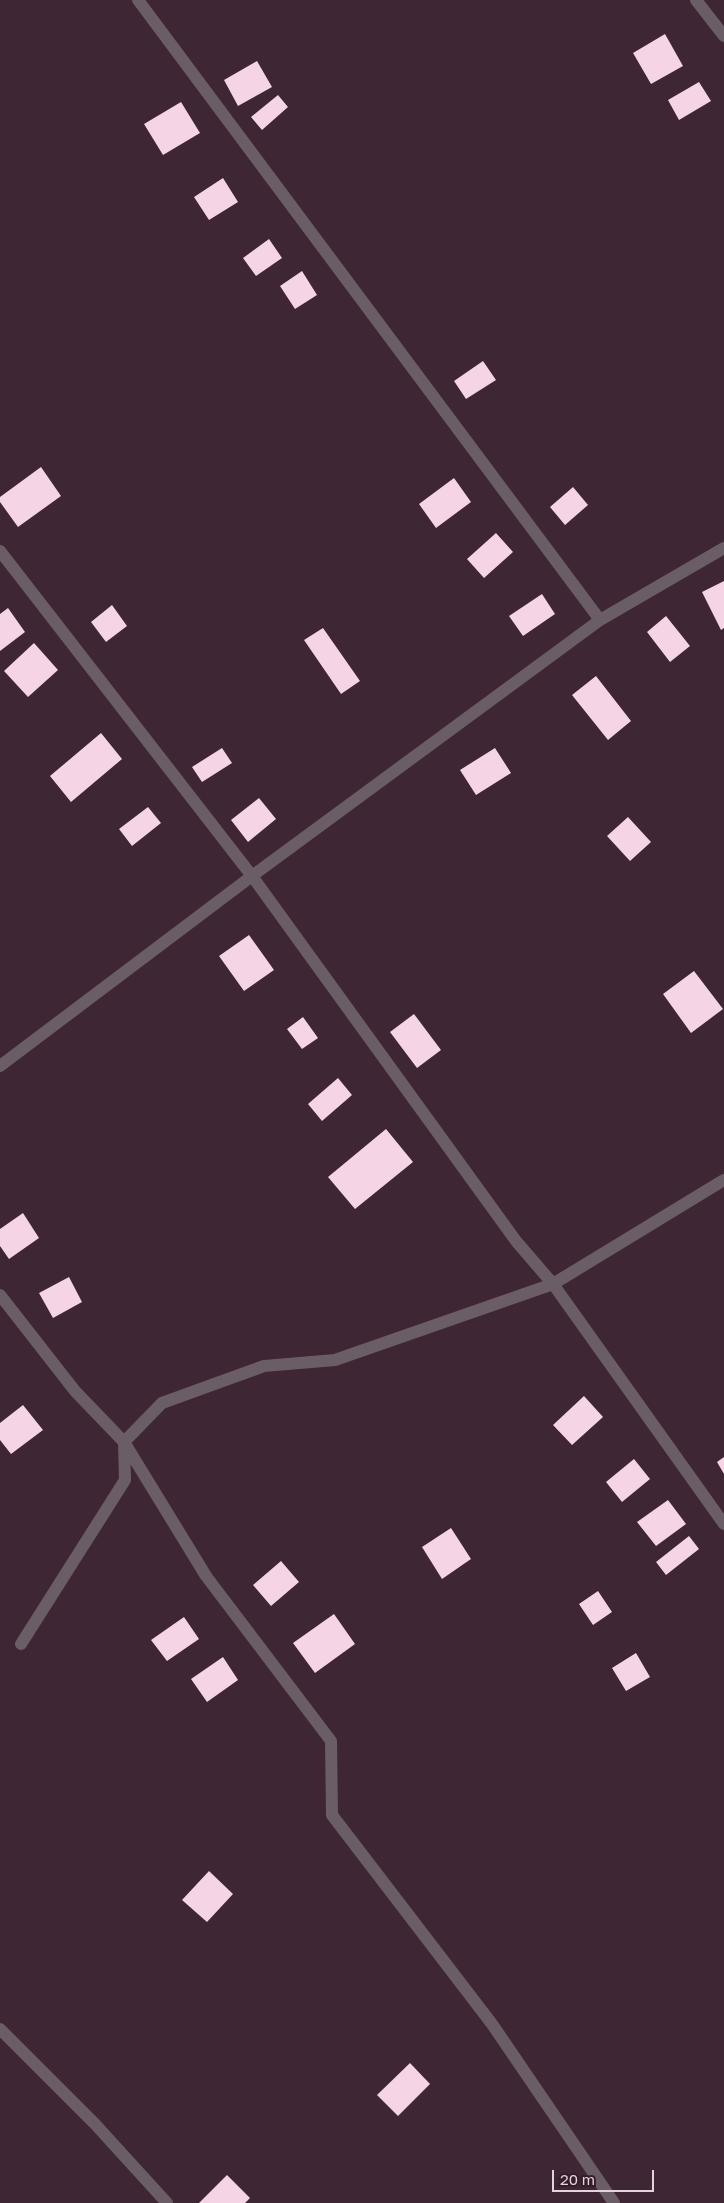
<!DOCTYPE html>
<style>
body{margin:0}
#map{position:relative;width:724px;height:2203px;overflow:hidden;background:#3f2635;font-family:"Golos Text",sans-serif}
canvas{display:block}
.scale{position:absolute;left:552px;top:2170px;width:102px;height:22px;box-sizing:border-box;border:2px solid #e3d3dc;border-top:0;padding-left:6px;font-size:15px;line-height:18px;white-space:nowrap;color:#e3d3dc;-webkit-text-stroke:4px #341c2b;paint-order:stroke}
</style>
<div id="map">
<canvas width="724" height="2203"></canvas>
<div class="scale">20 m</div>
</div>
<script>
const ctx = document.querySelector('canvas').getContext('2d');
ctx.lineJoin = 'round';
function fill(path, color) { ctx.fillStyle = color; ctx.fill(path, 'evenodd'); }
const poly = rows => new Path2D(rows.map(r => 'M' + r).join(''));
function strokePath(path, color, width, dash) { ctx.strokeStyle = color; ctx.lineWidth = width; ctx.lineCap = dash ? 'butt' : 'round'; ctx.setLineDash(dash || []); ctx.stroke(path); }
fill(poly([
 [665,34,683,66,651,84,633,53],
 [257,61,272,87,238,106,224,80],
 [699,82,711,101,679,120,668,100],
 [278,95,288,107,262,130,251,117],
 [181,102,200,133,163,155,144,124],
 [223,178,238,202,209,220,194,197],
 [269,239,282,258,256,276,243,258],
 [302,271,317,295,295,309,280,286],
 [483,361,496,380,466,399,454,381],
 [41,467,61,496,18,527,0,502,0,497],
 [454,478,471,502,436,528,419,504],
 [573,487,588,505,565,525,550,507],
 [496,533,513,552,484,578,467,559],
 [724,581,724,628,721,630,702,592],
 [542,594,555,614,523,636,509,616],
 [112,605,127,626,106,642,91,622],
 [8,608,25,632,0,651,0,614],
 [666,616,690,646,670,662,647,632],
 [323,628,360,681,341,694,304,640],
 [34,643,58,670,28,697,4,671],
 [596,676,631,721,608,740,572,695],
 [101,733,122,759,71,802,50,776],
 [222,748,232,763,202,782,192,767],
 [495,748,511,773,476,795,460,770],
 [259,798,276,819,248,842,231,820],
 [148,807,161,823,132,846,119,829],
 [628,817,651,842,630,861,607,836],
 [249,935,274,970,244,991,219,956],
 [694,971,723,1009,691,1033,663,994],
 [414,1014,441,1050,417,1068,390,1032],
 [303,1017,318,1038,302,1049,287,1029],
 [338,1078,352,1095,322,1121,308,1104],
 [386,1129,413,1162,355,1209,328,1177],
 [23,1213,39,1238,9,1259,0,1246,0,1229],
 [69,1277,82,1302,53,1318,39,1293],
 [584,1396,603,1417,572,1445,553,1425],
 [23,1405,43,1430,11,1454,0,1440,0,1423],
 [724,1457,724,1474,717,1462],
 [634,1459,650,1479,622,1502,606,1482],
 [668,1500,686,1524,656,1546,637,1522],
 [451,1528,471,1559,442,1579,422,1547],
 [689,1536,699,1549,666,1575,656,1562],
 [281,1561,299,1582,271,1606,253,1585],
 [598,1591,612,1612,593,1625,579,1604],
 [334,1614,355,1644,315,1673,293,1643],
 [184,1617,199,1639,167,1661,151,1640],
 [636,1653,650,1677,626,1691,612,1668],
 [223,1657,238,1680,207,1702,191,1679],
 [209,1871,233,1894,207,1922,182,1900],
 [410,2063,430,2084,398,2116,377,2095],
 [227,2175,250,2198,245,2203,199,2203]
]), '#f5d4e6');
strokePath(poly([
 [138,0,600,620],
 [696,0,724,36],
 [0,551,252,876,516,1241,553,1284,724,1524],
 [0,1066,252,876,600,620,724,548],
 [0,1295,75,1391,124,1442,206,1576,331,1741,332,1815,492,2024,614,2203],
 [21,1644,125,1480,124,1442,162,1403,264,1366,335,1360,553,1284,724,1180],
 [0,2029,95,2124,167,2203]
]), '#6a5d65', 12);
</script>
